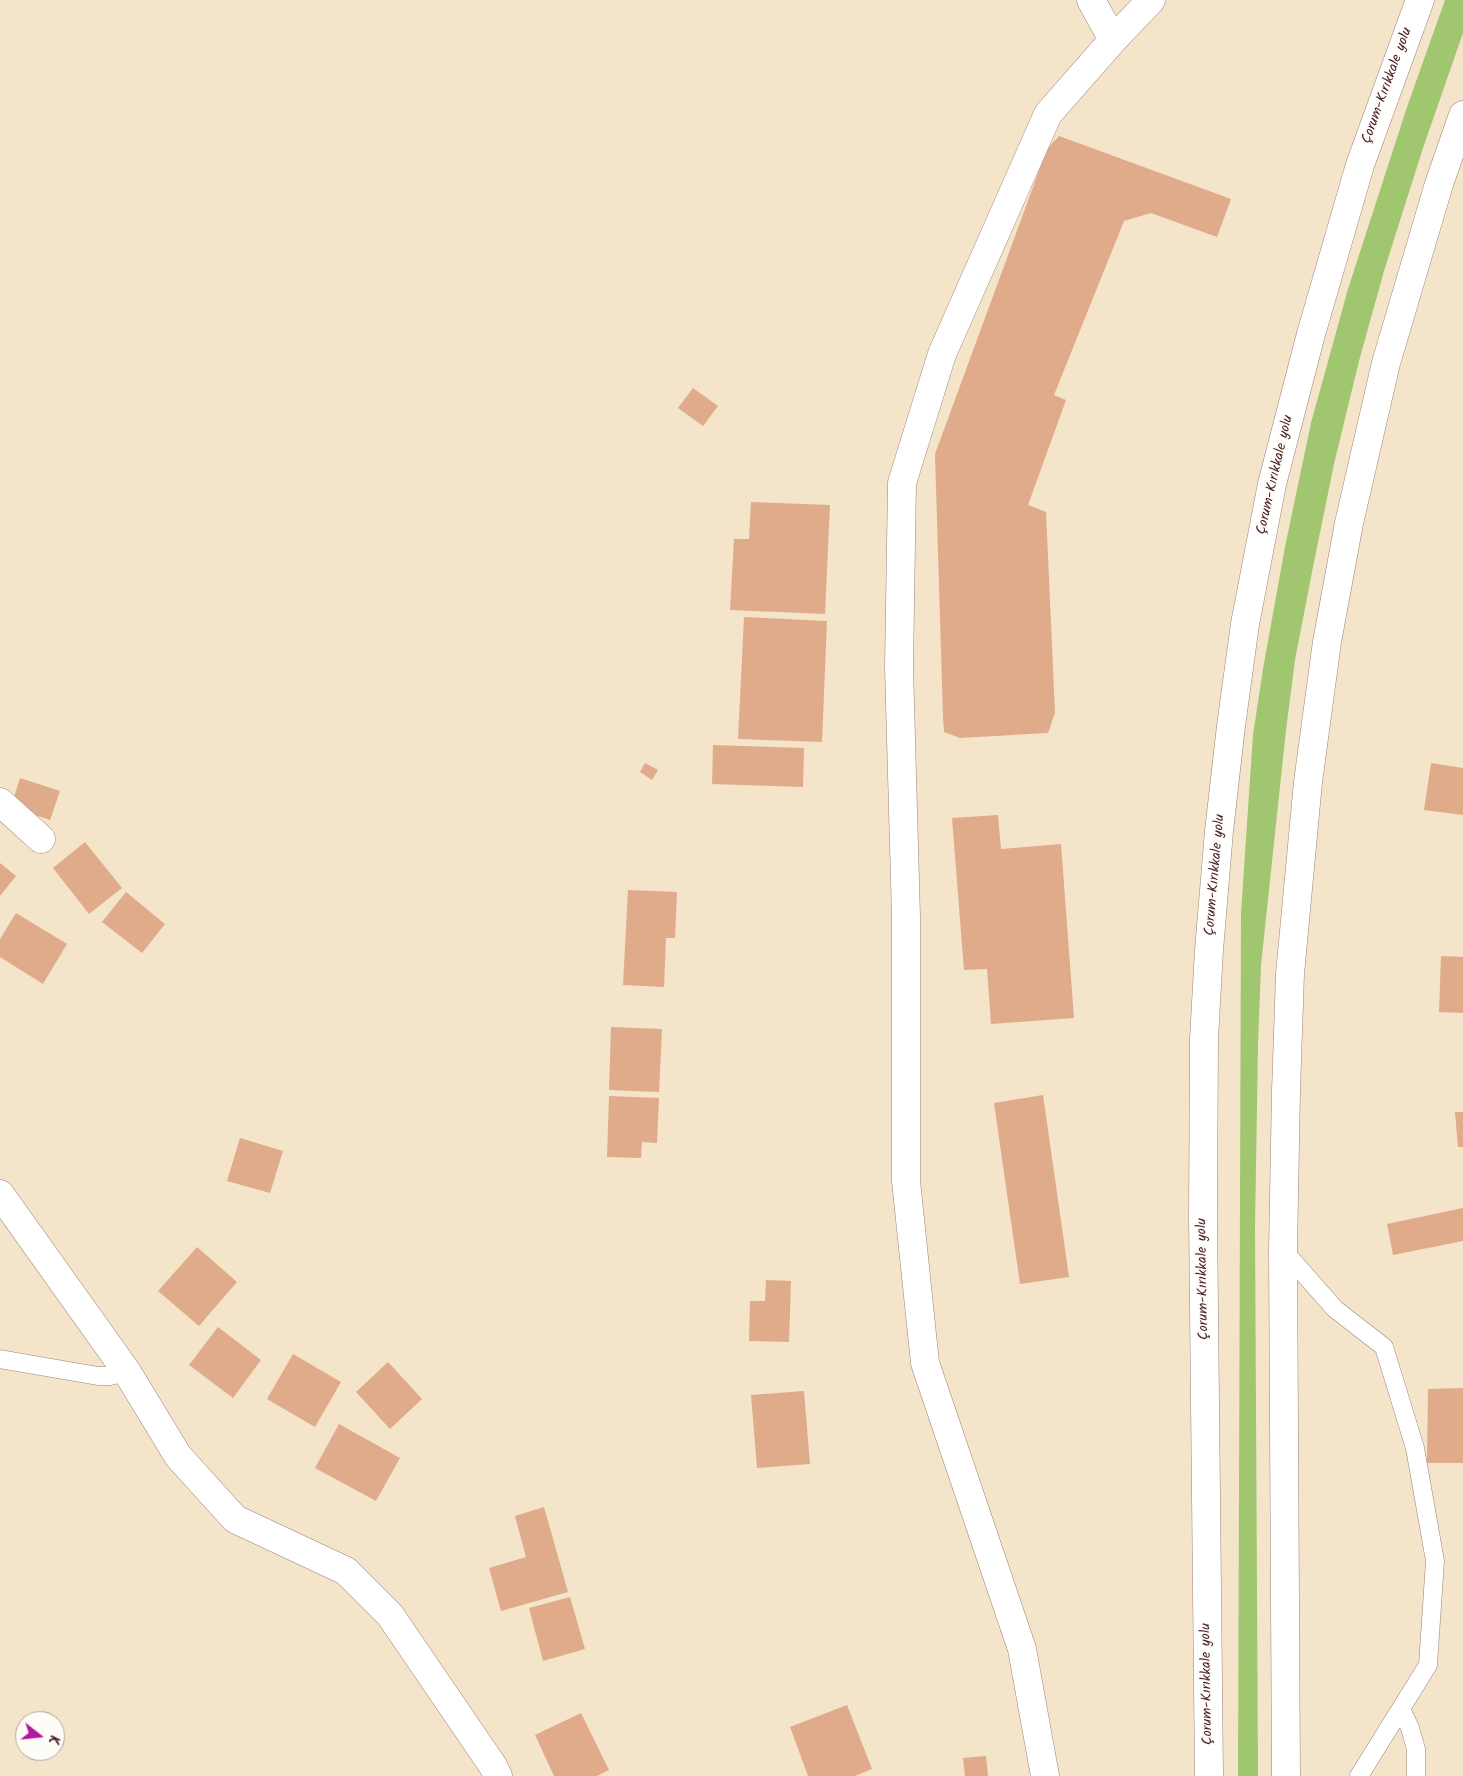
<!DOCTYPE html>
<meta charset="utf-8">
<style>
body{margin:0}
#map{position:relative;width:1463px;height:1776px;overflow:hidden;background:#f3e4ca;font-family:Kalam,sans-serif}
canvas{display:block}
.north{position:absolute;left:15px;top:1711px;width:50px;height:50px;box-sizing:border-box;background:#fdfcf7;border:1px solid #b5a4a5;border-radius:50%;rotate:106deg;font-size:14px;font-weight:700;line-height:20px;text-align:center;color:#4a1f2b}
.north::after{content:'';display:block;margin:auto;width:18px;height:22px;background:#b5179e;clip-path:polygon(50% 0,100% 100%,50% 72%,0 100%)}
</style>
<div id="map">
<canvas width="1463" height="1776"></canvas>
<div class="north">K</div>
</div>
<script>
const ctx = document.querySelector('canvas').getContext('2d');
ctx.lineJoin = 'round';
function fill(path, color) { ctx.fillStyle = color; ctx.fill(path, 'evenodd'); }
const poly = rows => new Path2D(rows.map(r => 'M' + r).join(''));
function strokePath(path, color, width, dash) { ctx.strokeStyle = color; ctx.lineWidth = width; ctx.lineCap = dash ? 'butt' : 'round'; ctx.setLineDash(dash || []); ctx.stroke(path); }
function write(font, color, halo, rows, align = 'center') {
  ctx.font = font + ' Kalam,sans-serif'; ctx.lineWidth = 4; ctx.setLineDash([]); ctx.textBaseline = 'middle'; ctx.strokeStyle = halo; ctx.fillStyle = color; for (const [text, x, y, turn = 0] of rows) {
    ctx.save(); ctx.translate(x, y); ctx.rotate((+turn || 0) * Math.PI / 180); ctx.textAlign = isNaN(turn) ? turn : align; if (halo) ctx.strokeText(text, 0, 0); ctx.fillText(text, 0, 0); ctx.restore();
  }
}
fill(poly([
 [1445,0,1463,0,1463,33,1423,148,1384,271,1359,361,1334,464,1314,562,1295,660,1286,730,1261,965,1258,1044,1255,1227,1258,1776,1238,1776,1241,913,1253,735,1263,669,1285,547,1311,423,1348,289,1407,107]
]), '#a0c670');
fill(poly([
 [1059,136,1231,199,1217,237,1151,213,1124,221,1054,395,1066,400,1028,505,1046,512,1055,713,1048,733,960,738,944,732,943,717,935,454,1047,149],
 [693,388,718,406,703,426,678,408],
 [751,502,830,505,825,614,730,610,734,539,749,539],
 [744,617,827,621,822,742,738,739],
 [713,745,804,748,803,787,712,784],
 [645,763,658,770,652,780,640,772],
 [1431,763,1463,768,1463,815,1424,810],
 [20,778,60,791,50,820,11,807],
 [998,815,1001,849,1061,844,1074,1018,991,1024,987,969,964,970,952,818],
 [85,842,122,888,89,914,53,868],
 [0,863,16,876,0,896],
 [628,890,677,892,675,938,666,938,664,987,623,985],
 [126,892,165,924,142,953,102,922],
 [16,913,67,944,43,984,0,957,0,939],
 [1441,956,1463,957,1463,1013,1439,1012],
 [611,1027,662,1029,659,1092,609,1090],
 [1043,1095,1069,1277,1020,1284,994,1103],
 [609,1096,659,1098,657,1143,642,1142,641,1158,607,1157],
 [1455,1112,1463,1112,1463,1147,1458,1147],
 [240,1138,283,1151,270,1193,227,1181],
 [1463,1208,1463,1241,1393,1255,1387,1224],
 [197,1247,237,1282,199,1326,158,1291],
 [766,1280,791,1281,789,1342,749,1341,750,1301,765,1301],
 [218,1327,261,1360,233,1398,189,1365],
 [293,1354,341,1382,315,1427,267,1399],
 [388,1362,422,1399,390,1429,356,1392],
 [1463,1388,1463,1463,1427,1463,1428,1389],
 [804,1391,810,1464,757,1468,751,1395],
 [339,1424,400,1458,376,1501,315,1468],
 [544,1507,568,1592,501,1611,489,1568,526,1557,515,1516],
 [570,1597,585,1649,543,1661,529,1608],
 [847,1705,872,1769,855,1776,808,1776,790,1727],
 [581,1713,609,1770,597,1776,554,1776,535,1735],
 [986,1756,988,1776,965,1776,963,1758]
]), '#dfab8b');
const lane = poly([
 [1283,1250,1335,1309,1384,1347,1415,1448,1435,1561,1428,1665,1359,1776],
 [0,1359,98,1376,110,1376,127,1372],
 [1401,1709,1410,1728,1416,1749,1416,1776]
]);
const street = poly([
 [1091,0,1113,40],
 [0,802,41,839],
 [0,1194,127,1372,178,1456,235,1519,346,1571,390,1615,493,1766,498,1776],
 [1045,1776,1022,1649,925,1363,906,1181,906,917,899,667,902,483,942,354,1048,114,1113,40,1151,0]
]);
const highway = poly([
 [1209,1776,1203,1216,1204,1039,1209,950,1219,831,1231,726,1245,624,1272,484,1311,334,1360,165,1420,0],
 [1286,1776,1283,1250,1286,1091,1290,974,1308,782,1327,642,1349,523,1386,363,1439,184,1463,115]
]);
strokePath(lane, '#9e827a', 19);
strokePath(street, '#9e827a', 29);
strokePath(highway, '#9e827a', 29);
strokePath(lane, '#fff', 18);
strokePath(street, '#fff', 28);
strokePath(highway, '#fff', 28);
write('14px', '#4a1f2b', '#fdfcf7', [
 ["Çorum-Kırıkkale yolu",1388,86,-70],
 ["Çorum-Kırıkkale yolu",1276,475,-77],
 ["Çorum-Kırıkkale yolu",1216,875,-85],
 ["Çorum-Kırıkkale yolu",1204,1279,-91],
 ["Çorum-Kırıkkale yolu",1208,1684,-91]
]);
</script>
